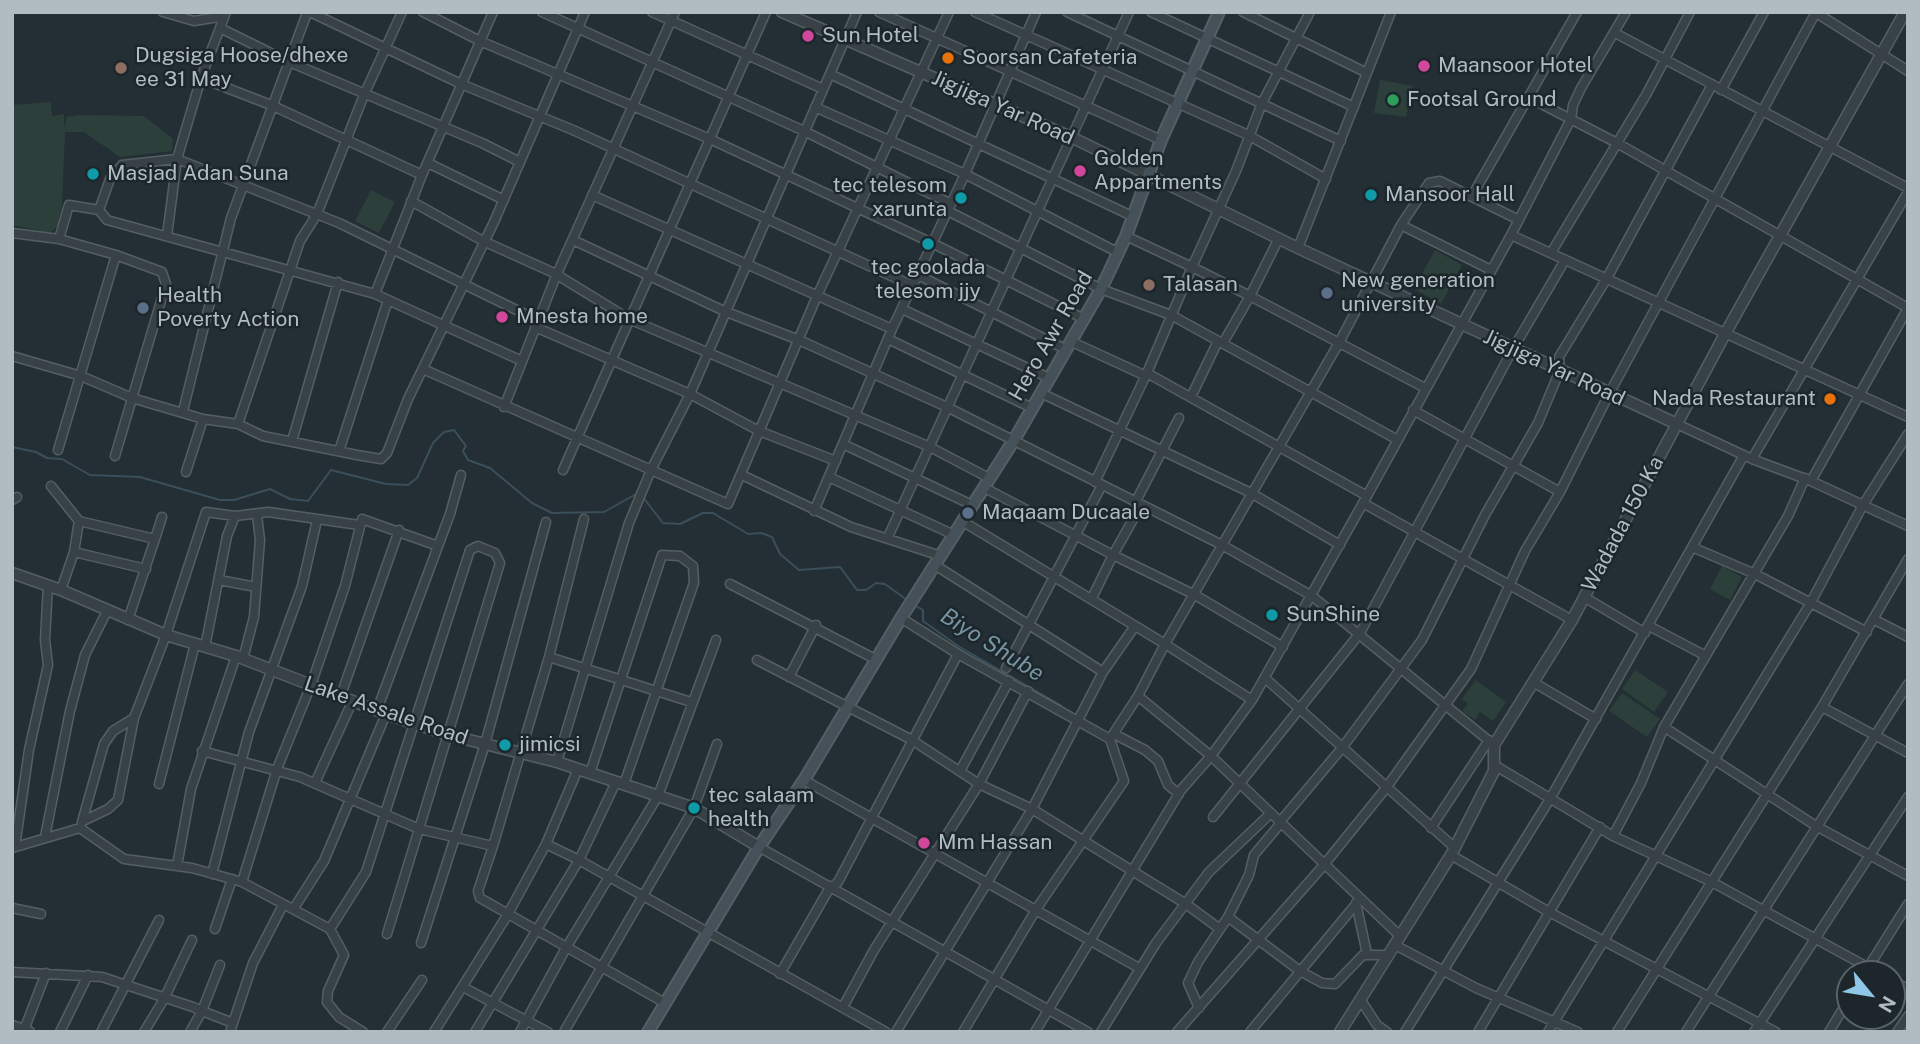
<!DOCTYPE html>
<style>
body{margin:0}
#map{position:relative;width:1920px;height:1044px;overflow:hidden;background:#242f35;font-family:"Public Sans",sans-serif}
canvas{display:block}
.frame{position:absolute;inset:0;border:14px solid #b1bcc2;pointer-events:none}
.north{position:absolute;left:1836px;top:960px;width:70px;height:70px;box-sizing:border-box;background:#1c262b;border:2px solid #586267;border-radius:50%;rotate:120deg;font-size:19px;font-weight:700;line-height:28px;text-align:center;color:#b1bcc2}
.north::after{content:'';display:block;margin:auto;width:24px;height:32px;background:#90c7e9;clip-path:polygon(50% 0,100% 100%,50% 72%,0 100%)}
</style>
<div id="map">
<canvas width="1920" height="1044"></canvas>
<div class="frame"></div>
<div class="north">N</div>
</div>
<script>
const ctx = document.querySelector('canvas').getContext('2d');
ctx.lineJoin = 'round';
function fill(path, color) { ctx.fillStyle = color; ctx.fill(path, 'evenodd'); }
const poly = rows => new Path2D(rows.map(r => 'M' + r).join(''));
function strokePath(path, color, width, dash) { ctx.strokeStyle = color; ctx.lineWidth = width; ctx.lineCap = dash ? 'butt' : 'round'; ctx.setLineDash(dash || []); ctx.stroke(path); }
function write(font, color, halo, rows, align = 'center') {
  ctx.font = font + ' "Public Sans",sans-serif'; ctx.lineWidth = 5; ctx.setLineDash([]); ctx.textBaseline = 'middle'; ctx.strokeStyle = halo; ctx.fillStyle = color; for (const [text, x, y, turn = 0] of rows) {
    ctx.save(); ctx.translate(x, y); ctx.rotate((+turn || 0) * Math.PI / 180); ctx.textAlign = isNaN(turn) ? turn : align; if (halo) ctx.strokeText(text, 0, 0); ctx.fillText(text, 0, 0); ctx.restore();
  }
}
fill(poly([
 [1380,80,1413,86,1406,117,1374,113],
 [51,102,52,116,64,114,64,128,67,117,80,115,144,116,173,139,172,151,120,157,84,132,65,132,62,206,57,227,50,233,12,225,12,105],
 [371,190,395,202,379,233,355,221],
 [1435,250,1462,265,1441,304,1414,289],
 [1722,566,1742,577,1730,600,1710,589],
 [1635,670,1668,692,1654,712,1622,689],
 [1476,680,1506,702,1493,721,1480,712,1475,720,1462,711,1468,704,1462,699],
 [1622,693,1660,719,1647,737,1609,711]
]), '#2c3f3a');
strokePath(poly([
 [12,447,36,452,47,458,62,459,90,475,140,477,220,500,234,500,270,489,290,499,308,501,331,470,386,484,408,485,417,478,433,443,444,432,454,430,466,446,463,451,468,460,490,468,532,503,552,513,604,512,638,493],
 [642,496,663,523,680,524,703,513,713,513,748,534,761,533,772,537,780,554,799,570,840,567,857,590,866,590,876,583,885,584,907,600],
 [914,605,923,610,923,621,958,646,1062,706]
]), '#3a4f5a', 2);
const minor = poly([
 [163,12,194,21,224,16],
 [310,12,461,84,573,130,913,286],
 [423,12,480,41,710,139,932,243,1082,318],
 [542,12,804,131,951,204],
 [652,12,823,89],
 [879,12,1161,140],
 [975,12,1248,135,1326,179],
 [1067,12,1341,141],
 [1151,12,1354,107],
 [1243,12,1367,73],
 [1815,12,1908,71],
 [220,28,287,61,482,143,520,162],
 [1615,33,1908,188],
 [830,74,1132,216],
 [201,78,271,105,422,175],
 [1721,90,1764,12],
 [1528,97,1617,143,1908,308],
 [815,107,965,174,1119,253],
 [428,163,504,200],
 [592,195,892,329],
 [1472,196,1577,12],
 [411,201,483,241,554,273,629,319,930,447,989,478],
 [99,210,110,179,122,165,177,159,339,223,537,320],
 [948,211,1101,289,1171,315,1396,439],
 [1401,225,1491,270],
 [12,233,59,239,69,205,99,210,107,220,375,294,522,361],
 [1511,235,1908,417],
 [167,236,177,159,201,78,226,12],
 [1126,236,1192,267,1236,171,1262,103,1310,12],
 [59,239,116,255],
 [573,240,724,311,799,340,949,408,1222,545,1312,596,1494,745],
 [1298,248,1391,12],
 [1551,253,1646,95,1690,12],
 [918,275,1065,349],
 [375,294,422,175,493,12],
 [902,309,1049,378],
 [535,327,690,394,759,431,836,461],
 [888,339,1032,408],
 [1070,341,1146,376],
 [1223,343,1250,296,1425,388],
 [12,356,81,376,132,398,203,419,238,424,300,241,317,214,364,95,402,12],
 [423,369,728,504,817,296,949,12],
 [1147,373,1367,496],
 [1041,393,1251,493,1340,545],
 [1191,397,1218,341],
 [504,407,556,276,675,12],
 [1413,410,1560,492],
 [183,411,231,218,307,13],
 [238,424,263,436,357,455,381,459,387,453,408,399,494,222,585,12],
 [1677,424,1752,459,1811,481,1908,526],
 [292,441,338,282],
 [843,444,972,505],
 [58,450,116,255,162,272,166,284,115,456],
 [339,451,388,300],
 [1752,459,1908,192],
 [563,470,766,12],
 [186,472,203,419],
 [742,475,851,527,941,556],
 [829,477,954,535],
 [1811,481,1908,308],
 [1095,482,1147,373,1192,267,1250,296,1279,238],
 [51,486,79,521,74,552,61,590],
 [983,487,1113,555,1140,507],
 [12,500,17,497],
 [1135,503,1179,418],
 [1363,503,1511,235,1571,119,1573,105,1581,88,1626,12],
 [814,511,892,329,965,174,1036,12],
 [79,521,155,539,128,620],
 [962,521,1165,644,1340,341,1401,225,1429,183,1440,181,1519,220],
 [888,537,1129,12],
 [155,539,162,517],
 [1692,547,1755,574,1867,632],
 [74,552,146,569],
 [935,565,1103,672,1135,626],
 [219,580,256,587],
 [730,584,877,660],
 [1584,597,1645,633],
 [1092,598,1113,555,1195,595,1283,647],
 [901,618,958,654,1110,739],
 [1875,620,1908,637],
 [1649,626,1706,656],
 [205,647,227,536,235,516],
 [549,657,691,702],
 [243,659,254,617,260,540,257,515],
 [757,660,912,740,979,784,1032,809,1103,672],
 [1006,668,1102,485],
 [789,677,816,625],
 [1265,678,1455,848],
 [1533,682,1596,719],
 [341,695,399,530],
 [1252,700,1165,644,1138,696,1211,756,1400,936],
 [1822,707,1908,753],
 [377,710,450,514,461,475],
 [1664,727,1816,826,1908,876],
 [1114,734,1145,750,1158,761,1168,785,1179,794],
 [202,751,300,777,419,829,493,846,478,891,480,898,665,1003],
 [557,762,629,523,651,470,690,394,857,12],
 [1496,766,1613,836,1710,881,1880,974],
 [960,771,1009,681],
 [590,773,662,555,680,556,693,566,694,583,624,784],
 [804,780,1139,968],
 [616,782,579,860,886,1032],
 [315,783,353,700],
 [159,784,195,644],
 [1213,817,1360,633,1513,349,1565,260],
 [83,821,108,809,118,800,134,718,166,635,206,512,235,516,268,512,359,525],
 [82,822,104,744,113,731,134,718],
 [1279,823,1342,748,1422,640,1485,515,1538,423,1560,370,1559,357,1607,278,1712,85],
 [80,828,124,859,192,868,242,882,330,929,366,872,470,550,478,546,495,553,500,563,387,934],
 [1431,828,1489,740],
 [1613,836,1641,783,1664,727,1788,516,1805,478],
 [45,837,70,711,85,655,107,611],
 [493,846,549,657,584,519],
 [15,847,29,750,48,665,45,640,48,585],
 [759,847,1088,1032],
 [12,848,80,828],
 [1451,855,1549,912,1776,1032],
 [177,866,191,789,236,656],
 [212,874,249,732,302,586,317,520],
 [242,882,277,769,311,685,345,586,362,519,438,546],
 [1356,903,1367,954],
 [12,908,41,914],
 [294,908,324,861,386,714],
 [1228,917,1249,875,1254,855,1280,824],
 [215,929,232,879],
 [330,929,344,955,328,991,327,1002,339,1017,363,1032],
 [421,943,485,744,546,522],
 [1395,945,1476,988,1578,1032],
 [220,965,202,1011,233,1023],
 [12,972,102,977,193,1007,202,1011,190,1032],
 [780,974,829,889,838,882,958,654],
 [1864,974,1908,904],
 [1892,981,1908,989],
 [463,987,548,1032],
 [1360,999,1377,1025,1387,1032],
 [843,1007,874,950,979,784,1028,691],
 [1199,1008,1188,983,1198,962,1228,917,1300,971,1322,983,1335,984,1363,955,1389,955],
 [24,1030,46,973],
 [60,1032,88,975],
 [101,1032,159,920],
 [144,1032,164,999,192,940],
 [230,1032,253,963,283,905],
 [387,1032,422,980],
 [434,1032,508,914,546,844,578,769],
 [475,1032,579,860,546,844],
 [520,1032,566,948,658,796,716,640],
 [564,1032,694,808,717,744],
 [896,1032,1032,809,1186,904,1220,929],
 [963,1032,1037,908,1124,781,1110,739,1138,696],
 [1035,1032,1181,790,1211,756,1252,700,1363,503,1572,620],
 [1101,1032,1156,943,1209,872,1270,814],
 [1177,1032,1323,866,1386,788,1471,669,1525,551,1560,492,1609,394,1816,12],
 [1250,1032,1356,904],
 [1405,1032,1550,799,1744,455],
 [1478,1032,1600,827],
 [1548,1032,1810,604,1863,505,1908,434],
 [1617,1032,1822,707,1908,559],
 [1686,1032,1908,684],
 [1754,1032,1908,797],
 [1829,1032,1850,997],
 [1897,1032,1908,1016]
]);
const tertiary = poly([
 [782,12,1073,138,1298,248,1677,424],
 [12,573,61,590,166,635,236,656,386,714,449,735,557,762,694,808,759,847],
 [12,1026,29,1032],
 [1340,1032,1451,855,1494,771,1494,745,1572,620,1725,334,1905,12]
]);
const secondary = poly([
 [648,1032,759,847,804,780,901,618,1014,440,1101,289,1126,236,1161,140,1219,12]
]);
strokePath(minor, '#545f64', 11);
strokePath(tertiary, '#545f64', 13);
strokePath(secondary, '#545f64', 14);
strokePath(minor, '#374146', 8);
strokePath(tertiary, '#374146', 10);
strokePath(secondary, '#455158', 10);
for (const [x, y, r, color] of [
 [808,36,7,"#d1479c"],
 [948,58,7,"#e8710a"],
 [1424,66,7,"#d1479c"],
 [121,68,7,"#8d6e63"],
 [1393,100,7,"#2e9e5b"],
 [1080,171,7,"#d1479c"],
 [93,174,7,"#0f9aa8"],
 [1371,195,7,"#0f9aa8"],
 [961,198,7,"#0f9aa8"],
 [928,244,7,"#0f9aa8"],
 [1149,285,7,"#8d6e63"],
 [1327,293,7,"#5c6f8a"],
 [143,308,7,"#5c6f8a"],
 [502,317,7,"#d1479c"],
 [1830,399,7,"#e8710a"],
 [968,513,7,"#5c6f8a"],
 [1272,615,7,"#0f9aa8"],
 [505,745,7,"#0f9aa8"],
 [694,808,7,"#0f9aa8"],
 [924,843,7,"#d1479c"]
]) { const dot = new Path2D(); dot.arc(x, y, r, 0, 2 * Math.PI); ctx.fillStyle = color; ctx.fill(dot); strokePath(dot, '#1c262b', 2.5); }
write('21px', '#b1bcc2', '#1c262b', [
 ["Sun Hotel",822,36],
 ["Dugsiga Hoose/dhexe",135,56],
 ["ee 31 May",135,80],
 ["Soorsan Cafeteria",962,58],
 ["Maansoor Hotel",1438,66],
 ["Footsal Ground",1407,100],
 ["Golden",1094,159],
 ["Appartments",1094,183],
 ["Masjad Adan Suna",107,174],
 ["tec telesom",947,186,"right"],
 ["xarunta",947,210,"right"],
 ["Mansoor Hall",1385,195],
 ["tec goolada",928,268,"center"],
 ["telesom jjy",928,292,"center"],
 ["New generation",1341,281],
 ["university",1341,305],
 ["Talasan",1163,285],
 ["Health",157,296],
 ["Poverty Action",157,320],
 ["Mnesta home",516,317],
 ["Nada Restaurant",1816,399,"right"],
 ["Maqaam Ducaale",982,513],
 ["SunShine",1286,615],
 ["jimicsi",519,745],
 ["tec salaam",708,796],
 ["health",708,820],
 ["Mm Hassan",938,843]
], 'left');
write('21px', '#b1bcc2', '#1c262b', [
 ["Jigjiga Yar Road",1003,108,24],
 ["Hero Awr Road",1051,336,-60],
 ["Jigjiga Yar Road",1554,368,25],
 ["Wadada 150 Ka",1623,524,-62],
 ["Lake Assale Road",386,711,19]
]);
write('italic 23px', '#7694a2', '#1c262b', [
 ["Biyo Shube",992,645,32]
]);
</script>
